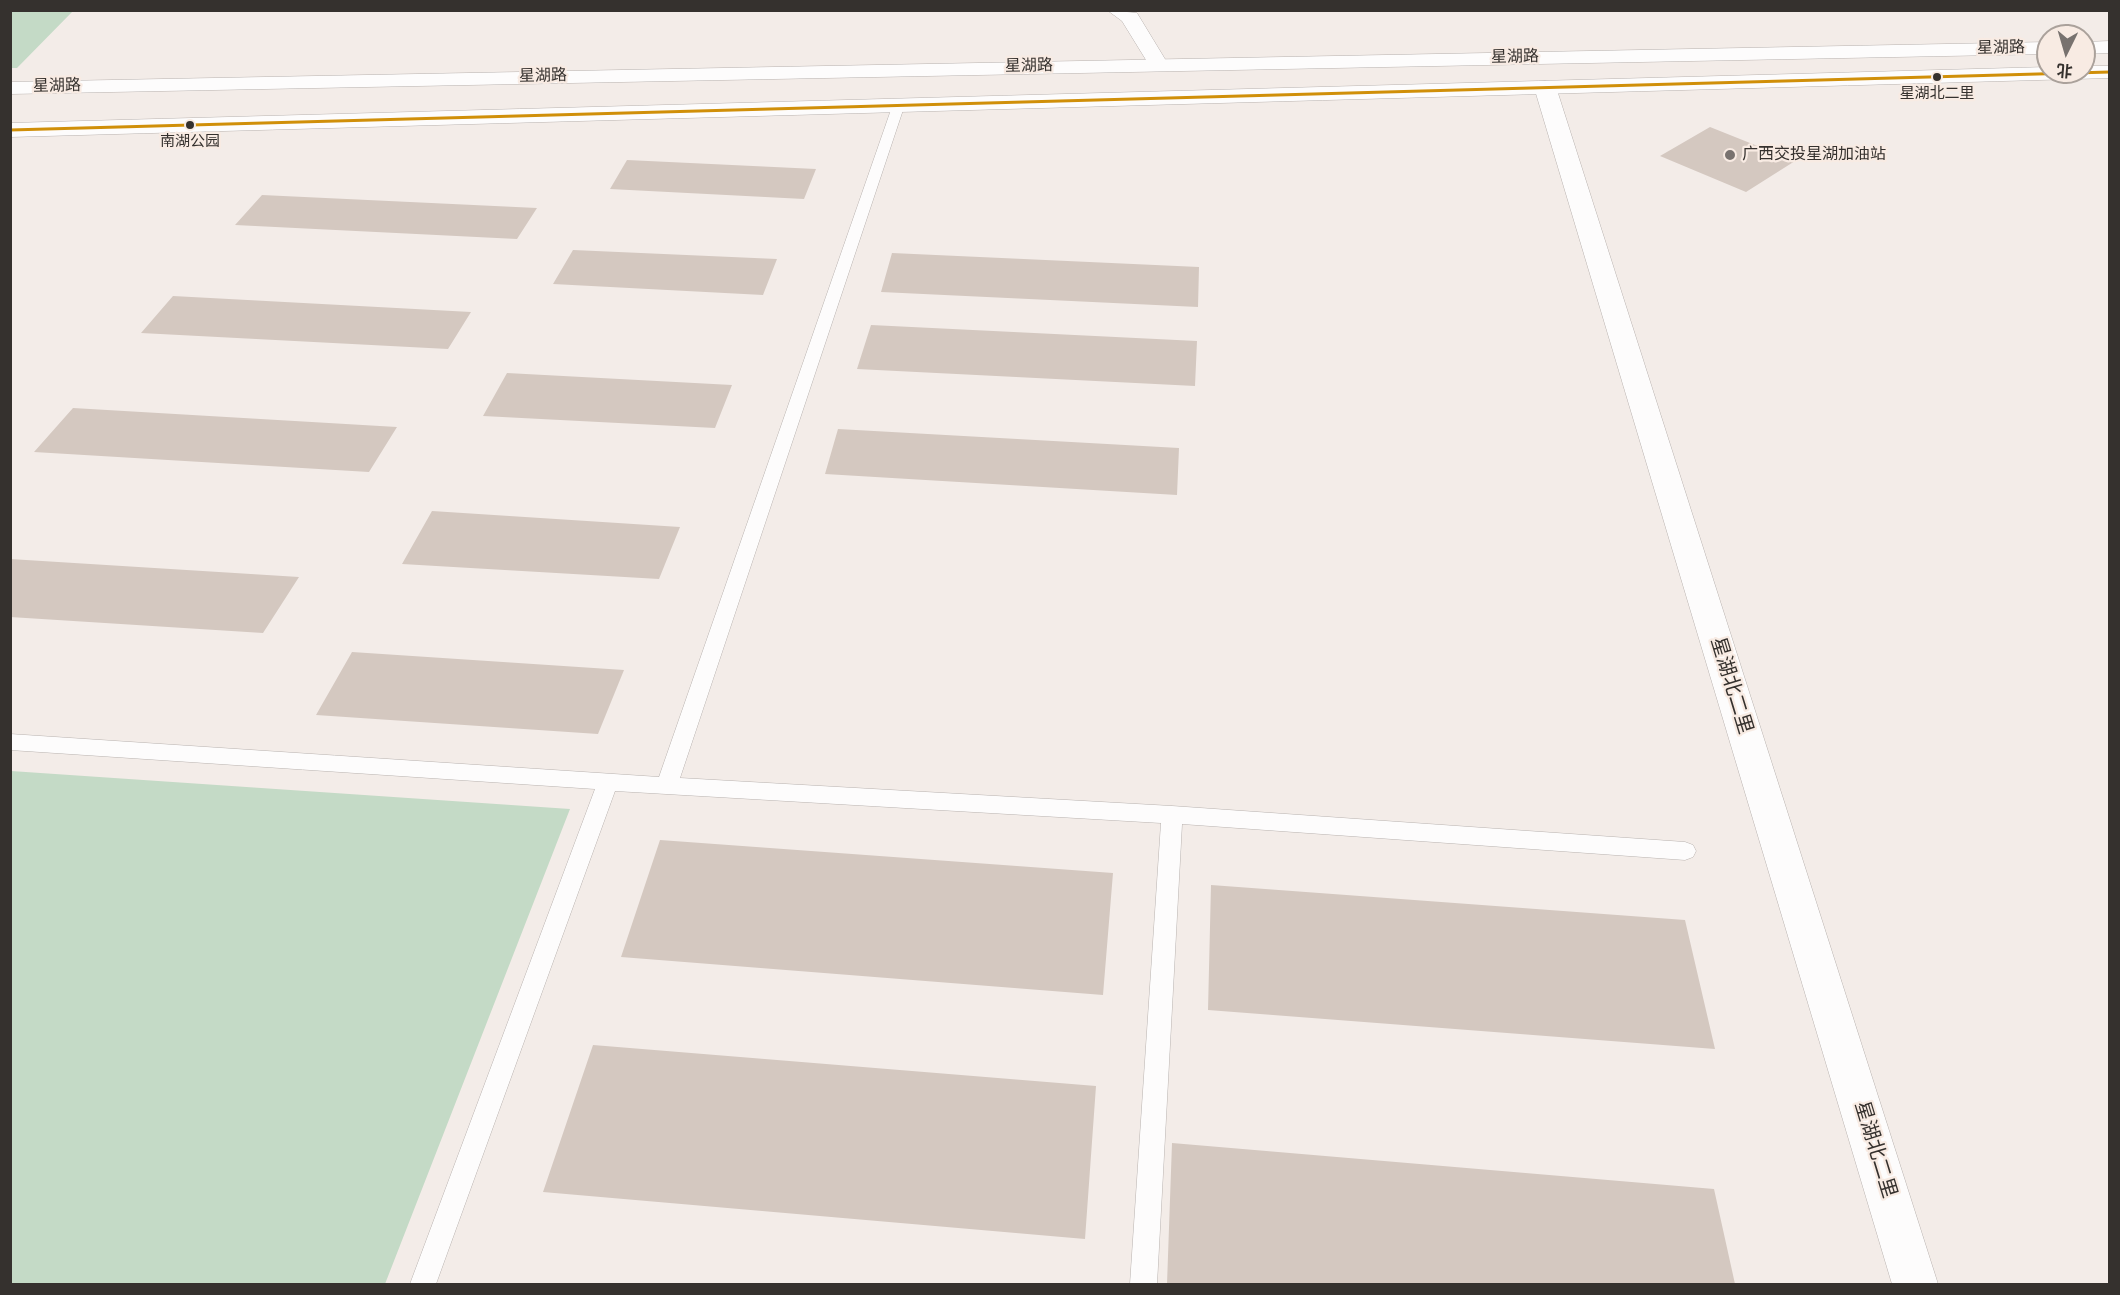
<!DOCTYPE html>
<meta charset="utf-8">
<style>
body{margin:0}
#map{position:relative;width:2120px;height:1295px;overflow:hidden;background:#f3ece8;font-family:"Source Sans 3","Noto Sans SC",sans-serif}
canvas{display:block}
.frame{position:absolute;inset:0;border:12px solid #35312e;pointer-events:none}
.north{position:absolute;left:2036px;top:24px;width:60px;height:60px;box-sizing:border-box;background:#f8ebe3;border:2px solid #aaa19b;border-radius:50%;rotate:185deg;font-size:16px;font-weight:700;line-height:24px;text-align:center;color:#35312e}
.north::after{content:'';display:block;margin:auto;width:21px;height:27px;background:#78726f;clip-path:polygon(50% 0,100% 100%,50% 72%,0 100%)}
</style>
<div id="map">
<canvas width="2120" height="1295"></canvas>
<div class="frame"></div>
<div class="north">北</div>
</div>
<script>
const ctx = document.querySelector('canvas').getContext('2d');
ctx.lineJoin = 'round';
function fill(path, color) { ctx.fillStyle = color; ctx.fill(path, 'evenodd'); }
const poly = rows => new Path2D(rows.map(r => 'M' + r).join(''));
function strokePath(path, color, width, dash) { ctx.strokeStyle = color; ctx.lineWidth = width; ctx.lineCap = dash ? 'butt' : 'round'; ctx.setLineDash(dash || []); ctx.stroke(path); }
function write(font, color, halo, rows, align = 'center') {
  ctx.font = font + ' "Source Sans 3","Noto Sans SC",sans-serif'; ctx.lineWidth = 4.5; ctx.setLineDash([]); ctx.textBaseline = 'middle'; ctx.strokeStyle = halo; ctx.fillStyle = color; for (const [text, x, y, turn = 0] of rows) {
    ctx.save(); ctx.translate(x, y); ctx.rotate((+turn || 0) * Math.PI / 180); ctx.textAlign = isNaN(turn) ? turn : align; if (halo) ctx.strokeText(text, 0, 0); ctx.fillText(text, 0, 0); ctx.restore();
  }
}
fill(poly([
 [10,11,11,10,73,11,17,68,11,68],
 [11,771,570,809,385,1284,11,1284]
]), '#c4dac6');
fill(poly([
 [1710,127,1795,161,1746,192,1660,156],
 [627,160,816,169,804,199,610,189],
 [262,195,537,208,517,239,235,225],
 [573,250,777,259,763,295,553,284],
 [892,253,1199,267,1198,307,881,292],
 [173,296,471,312,448,349,141,333],
 [871,325,1197,341,1195,386,857,369],
 [507,373,732,385,715,428,483,416],
 [73,408,397,427,369,472,34,452],
 [838,429,1179,448,1177,495,825,474],
 [432,511,680,527,659,579,402,564],
 [10,559,299,577,263,633,10,617],
 [352,652,624,670,598,734,316,715],
 [660,840,1113,873,1103,995,621,957],
 [1211,885,1685,920,1715,1049,1208,1010],
 [593,1045,1096,1086,1085,1239,543,1192],
 [1172,1143,1714,1189,1735,1284,1167,1284]
]), '#d4c8c0');
const lane = poly([
 [899,100,905,104,680,778,1172,806,1685,842,1693,845,1696,851,1693,857,1685,860,1182,824,1157,1284,1130,1284,1161,823,615,791,436,1284,410,1284,595,789,10,750,10,734,659,777,893,104,899,100]
]);
const street = poly([
 [1107,10,1137,13,1168,64,1165,68,1151,68,1122,21,1107,10],
 [1545,81,1553,82,1556,87,1938,1284,1892,1284,1534,87,1537,82,1545,81]
]);
const secondary = poly([
 [2110,41,2110,53,2084,54,2084,42,2110,41],
 [2048,42,2048,54,10,94,10,82,2048,42],
 [2084,66,2110,66,2110,78,10,137,10,123,2048,67,2048,72,2084,72,2084,66]
]);
strokePath(lane, '#b8b2af', 1);
strokePath(street, '#b8b2af', 1);
strokePath(secondary, '#b8b2af', 1);
fill(lane, '#fdfcfc');
fill(street, '#fdfcfc');
fill(secondary, '#fdfcfc');
strokePath(poly([
 [10,130,2110,72]
]), '#d08f09', 3);
for (const [x, y, r, color] of [
 [1937,77,5,"#35312e"],
 [190,125,5,"#35312e"],
 [1730,155,6,"#78726f"]
]) { const dot = new Path2D(); dot.arc(x, y, r, 0, 2 * Math.PI); ctx.fillStyle = color; ctx.fill(dot); strokePath(dot, '#f8ebe3', 2); }
write('15px', '#35312e', '#f8ebe3', [
 ["星湖北二里",1937,95],
 ["南湖公园",190,143]
]);
write('16px', '#35312e', '#f8ebe3', [
 ["星湖路",2001,49,-1],
 ["星湖路",1515,58,-1],
 ["星湖路",1029,67,-1],
 ["星湖路",543,77,-1],
 ["星湖路",57,87,-1]
]);
write('16px', '#35312e', '#f8ebe3', [
 ["广西交投星湖加油站",1742,155]
], 'left');
write('20px', '#35312e', '#f8ebe3', [
 ["星湖北二里",1730,686,73],
 ["星湖北二里",1874,1150,73]
]);
</script>
